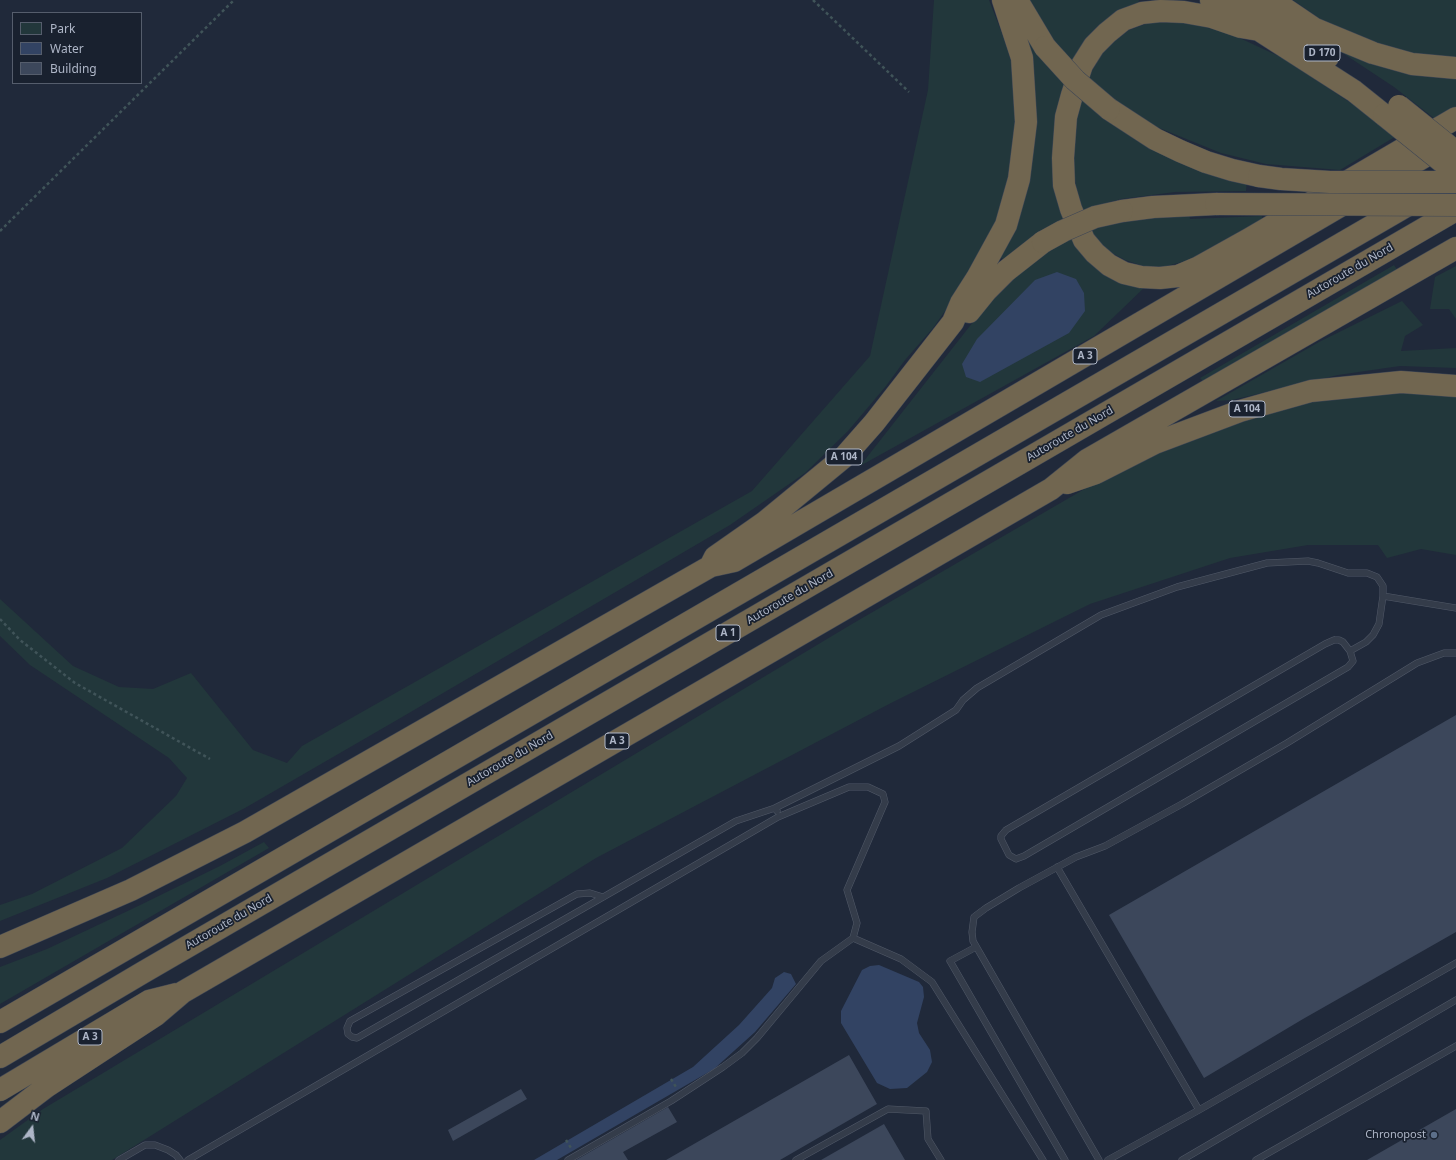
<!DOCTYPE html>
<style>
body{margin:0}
#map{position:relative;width:1456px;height:1160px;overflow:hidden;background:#20293a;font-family:"Noto Sans",sans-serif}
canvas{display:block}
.legend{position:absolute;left:12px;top:12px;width:130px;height:72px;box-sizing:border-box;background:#19212f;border:1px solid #555d6c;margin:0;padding:5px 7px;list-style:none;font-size:12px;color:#aeb6c7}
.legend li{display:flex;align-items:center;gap:8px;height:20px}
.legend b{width:20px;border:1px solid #555d6c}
.north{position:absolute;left:12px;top:1108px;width:40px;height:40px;-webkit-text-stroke:3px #19212f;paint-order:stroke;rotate:15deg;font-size:11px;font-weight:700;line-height:16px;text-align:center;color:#aeb6c7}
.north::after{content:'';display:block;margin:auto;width:14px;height:18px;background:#aeb6c7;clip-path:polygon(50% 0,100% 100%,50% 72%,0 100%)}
</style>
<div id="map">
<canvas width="1456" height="1160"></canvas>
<ul class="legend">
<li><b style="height:11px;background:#22373b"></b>Park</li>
<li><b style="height:11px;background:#324363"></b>Water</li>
<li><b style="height:11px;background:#3c475b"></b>Building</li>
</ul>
<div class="north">N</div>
</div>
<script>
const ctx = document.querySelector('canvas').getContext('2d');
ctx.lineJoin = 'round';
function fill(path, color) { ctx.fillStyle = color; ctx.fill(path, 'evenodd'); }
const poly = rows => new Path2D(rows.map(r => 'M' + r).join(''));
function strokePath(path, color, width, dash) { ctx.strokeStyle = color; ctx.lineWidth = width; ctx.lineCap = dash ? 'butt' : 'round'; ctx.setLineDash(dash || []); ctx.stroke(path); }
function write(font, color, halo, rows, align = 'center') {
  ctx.font = font + ' "Noto Sans",sans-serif'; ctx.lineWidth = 3.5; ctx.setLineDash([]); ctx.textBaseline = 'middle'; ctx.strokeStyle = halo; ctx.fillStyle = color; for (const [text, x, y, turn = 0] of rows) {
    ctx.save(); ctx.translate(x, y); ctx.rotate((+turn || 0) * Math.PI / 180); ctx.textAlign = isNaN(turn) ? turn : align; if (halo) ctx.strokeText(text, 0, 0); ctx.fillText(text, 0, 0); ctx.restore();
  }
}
fill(poly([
 [934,0,989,0,1003,36,1013,67,1017,141,997,224,971,274,933,328,905,360,886,386,848,431,805,473,730,525,397,720,245,808,107,878,0,921,0,905,32,894,122,848,176,796,187,778,169,758,30,665,0,636,0,599,73,666,119,687,153,689,191,673,253,750,287,763,302,746,752,491,870,356,928,90],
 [1024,0,1139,0,1138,5,1074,66,1052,43],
 [1293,0,1456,0,1456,57,1442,58,1394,50,1336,30],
 [1157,20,1194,24,1231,34,1287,60,1398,135,1340,170,1266,164,1221,153,1137,119,1090,81,1089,76,1104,50,1129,30],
 [1017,26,1067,84,1065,219,1043,229,1003,259,997,256,1021,193],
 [1326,42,1456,74,1456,106,1435,119,1394,87],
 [1081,97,1247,181,1246,191,1175,192,1121,199,1083,210,1076,187,1073,161,1074,127],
 [1189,212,1190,219,1262,216,1262,220,1197,258,1163,267,1143,266,1125,260,1105,249,1089,231,1099,225],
 [1074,237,1147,285,1094,336,860,466,995,294,1046,250],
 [1394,265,1398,271,1205,383,1200,378],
 [1456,266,1456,319,1449,309,1430,309,1435,277],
 [1402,301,1423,325,1405,336,1401,351,1456,348,1456,368,1400,366,1338,375,1232,400,1216,401,1319,342],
 [1423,388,1456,389,1456,555,1421,549,1387,558,1378,545,1308,545,1230,558,1090,604,891,703,596,858,112,1160,0,1160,0,1140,43,1109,852,624,1100,480,1181,438,1273,410,1325,399],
 [264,842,269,848,0,1004,0,967,47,949,134,908,220,866]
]), '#22373b');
fill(poly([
 [1057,272,1076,279,1084,293,1085,311,1069,333,980,382,966,377,962,364,977,339,1035,280],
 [879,965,919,982,923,987,924,997,917,1023,919,1033,930,1050,932,1062,927,1072,907,1088,890,1089,877,1083,841,1023,841,1011,862,970,870,966],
 [784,972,791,974,796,984,755,1032,714,1069,557,1160,534,1160,693,1067,739,1025,772,988,775,978]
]), '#324363');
fill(poly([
 [1456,715,1456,932,1303,1019,1204,1078,1109,915],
 [849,1055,877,1104,780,1160,666,1160],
 [521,1089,527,1099,453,1141,448,1130],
 [668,1107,677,1122,623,1152,628,1160,576,1160],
 [1456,1109,1456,1160,1367,1160],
 [884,1124,905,1160,821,1160]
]), '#3c475b');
const lane = poly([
 [1334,640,1339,640,1343,642,1350,651,1353,661,1348,667,1024,856,1016,859,1009,855,1001,839,1001,836,1006,830,1325,644,1334,640],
 [1350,651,1366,642,1373,635,1379,624,1383,596,1456,608],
 [777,811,775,808,899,746,956,710,963,700,977,688,1101,615,1177,587,1267,563,1308,561,1318,563,1348,573,1367,573,1377,577,1383,586,1383,596],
 [1057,867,1199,1110],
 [603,897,590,893,577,894,350,1021,347,1028,348,1034,352,1037,357,1038,736,821,775,808],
 [976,947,950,961,1065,1160],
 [119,1160,145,1145,155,1145,168,1150,176,1155,180,1160],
 [188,1160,778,817,849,787,868,787,883,794,885,802,847,890,857,923,853,938,901,959,932,982,1043,1160],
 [568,1160,671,1101,723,1067,742,1053,757,1038,821,961,853,938],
 [796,1160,888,1109,926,1111,928,1139,941,1160],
 [1099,1160,973,941,972,932,974,917,986,908,1019,888,1076,857,1105,846,1182,804,1287,743,1417,663,1444,653,1456,653],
 [1108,1160,1199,1110,1456,963],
 [1182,1160,1456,1000],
 [1256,1160,1456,1046]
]);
const highway = poly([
 [1017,0,1045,47],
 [1211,0,1246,20,1259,30,1354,91,1384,115],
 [1244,0,1328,57],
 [1272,0,1315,29,1373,53,1412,64,1456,68],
 [1259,30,1241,27,1212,17,1184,12,1161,11,1142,13,1123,20,1107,33,1094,46,1082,65,1072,95,1066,117,1063,158,1064,185,1071,209,1084,240,1095,253,1109,265,1124,273,1141,277,1160,278,1178,276,1197,268,1249,239,1456,118],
 [1109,109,1155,139,1180,151,1206,162,1232,170,1259,176],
 [1122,211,1153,207,1216,204],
 [969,312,986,291,1006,271,1043,242],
 [1067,483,1096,473,1155,443,1240,411,1311,391,1401,382,1456,386],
 [711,565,715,557,765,522,844,457,874,423,953,322,961,303,977,278,1006,225,1019,179,1026,122,1022,58,1003,0],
 [0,947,131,890,245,832,711,566,734,561,1446,144],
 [0,1022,1415,201],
 [0,1057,142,973,1456,210],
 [0,1090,149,1001,177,994],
 [0,1122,46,1087,156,1015,183,992,1051,489,1087,460,1456,248]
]);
strokePath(lane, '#515968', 7);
strokePath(highway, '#3e4655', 23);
strokePath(poly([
 [813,0,909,92],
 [0,231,234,0],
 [0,619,20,640,75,683,210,759],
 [671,1079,676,1087],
 [566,1140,571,1148]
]), '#405459', 2.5, [3, 3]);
strokePath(lane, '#343c4a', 6);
strokePath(highway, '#716650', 22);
const highwayBridge = poly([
 [1045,47,1075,80,1109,109],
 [1399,106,1456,152],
 [1384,115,1456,173],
 [1259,176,1281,179,1330,182,1456,182],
 [1216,204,1456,205],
 [1043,242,1063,231,1095,217,1122,211]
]);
strokePath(highwayBridge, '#3e4655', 23, []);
strokePath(highwayBridge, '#716650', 22);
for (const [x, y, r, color] of [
 [1434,1135,4,"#5c6f8a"]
]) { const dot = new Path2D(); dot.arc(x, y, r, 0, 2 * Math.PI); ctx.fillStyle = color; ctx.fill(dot); strokePath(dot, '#19212f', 1.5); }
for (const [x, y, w] of [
 [1322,53,36],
 [1085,356,24],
 [1247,409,36],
 [844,457,36],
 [728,633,24],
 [617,741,24],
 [90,1037,24]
]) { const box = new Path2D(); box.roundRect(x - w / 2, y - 8, w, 16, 3); ctx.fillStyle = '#19212f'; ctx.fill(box); strokePath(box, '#aeb6c7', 1); }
write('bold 10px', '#aeb6c7', null, [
 ["D 170",1322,53],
 ["A 3",1085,356],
 ["A 104",1247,409],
 ["A 104",844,457],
 ["A 1",728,633],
 ["A 3",617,741],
 ["A 3",90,1037]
]);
write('11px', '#aeb6c7', '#19212f', [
 ["Autoroute du Nord",1350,271,-30],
 ["Autoroute du Nord",1070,434,-30],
 ["Autoroute du Nord",790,597,-30],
 ["Autoroute du Nord",510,759,-30],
 ["Autoroute du Nord",229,922,-30]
]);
write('11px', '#aeb6c7', '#19212f', [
 ["Chronopost",1426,1135]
], 'right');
</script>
